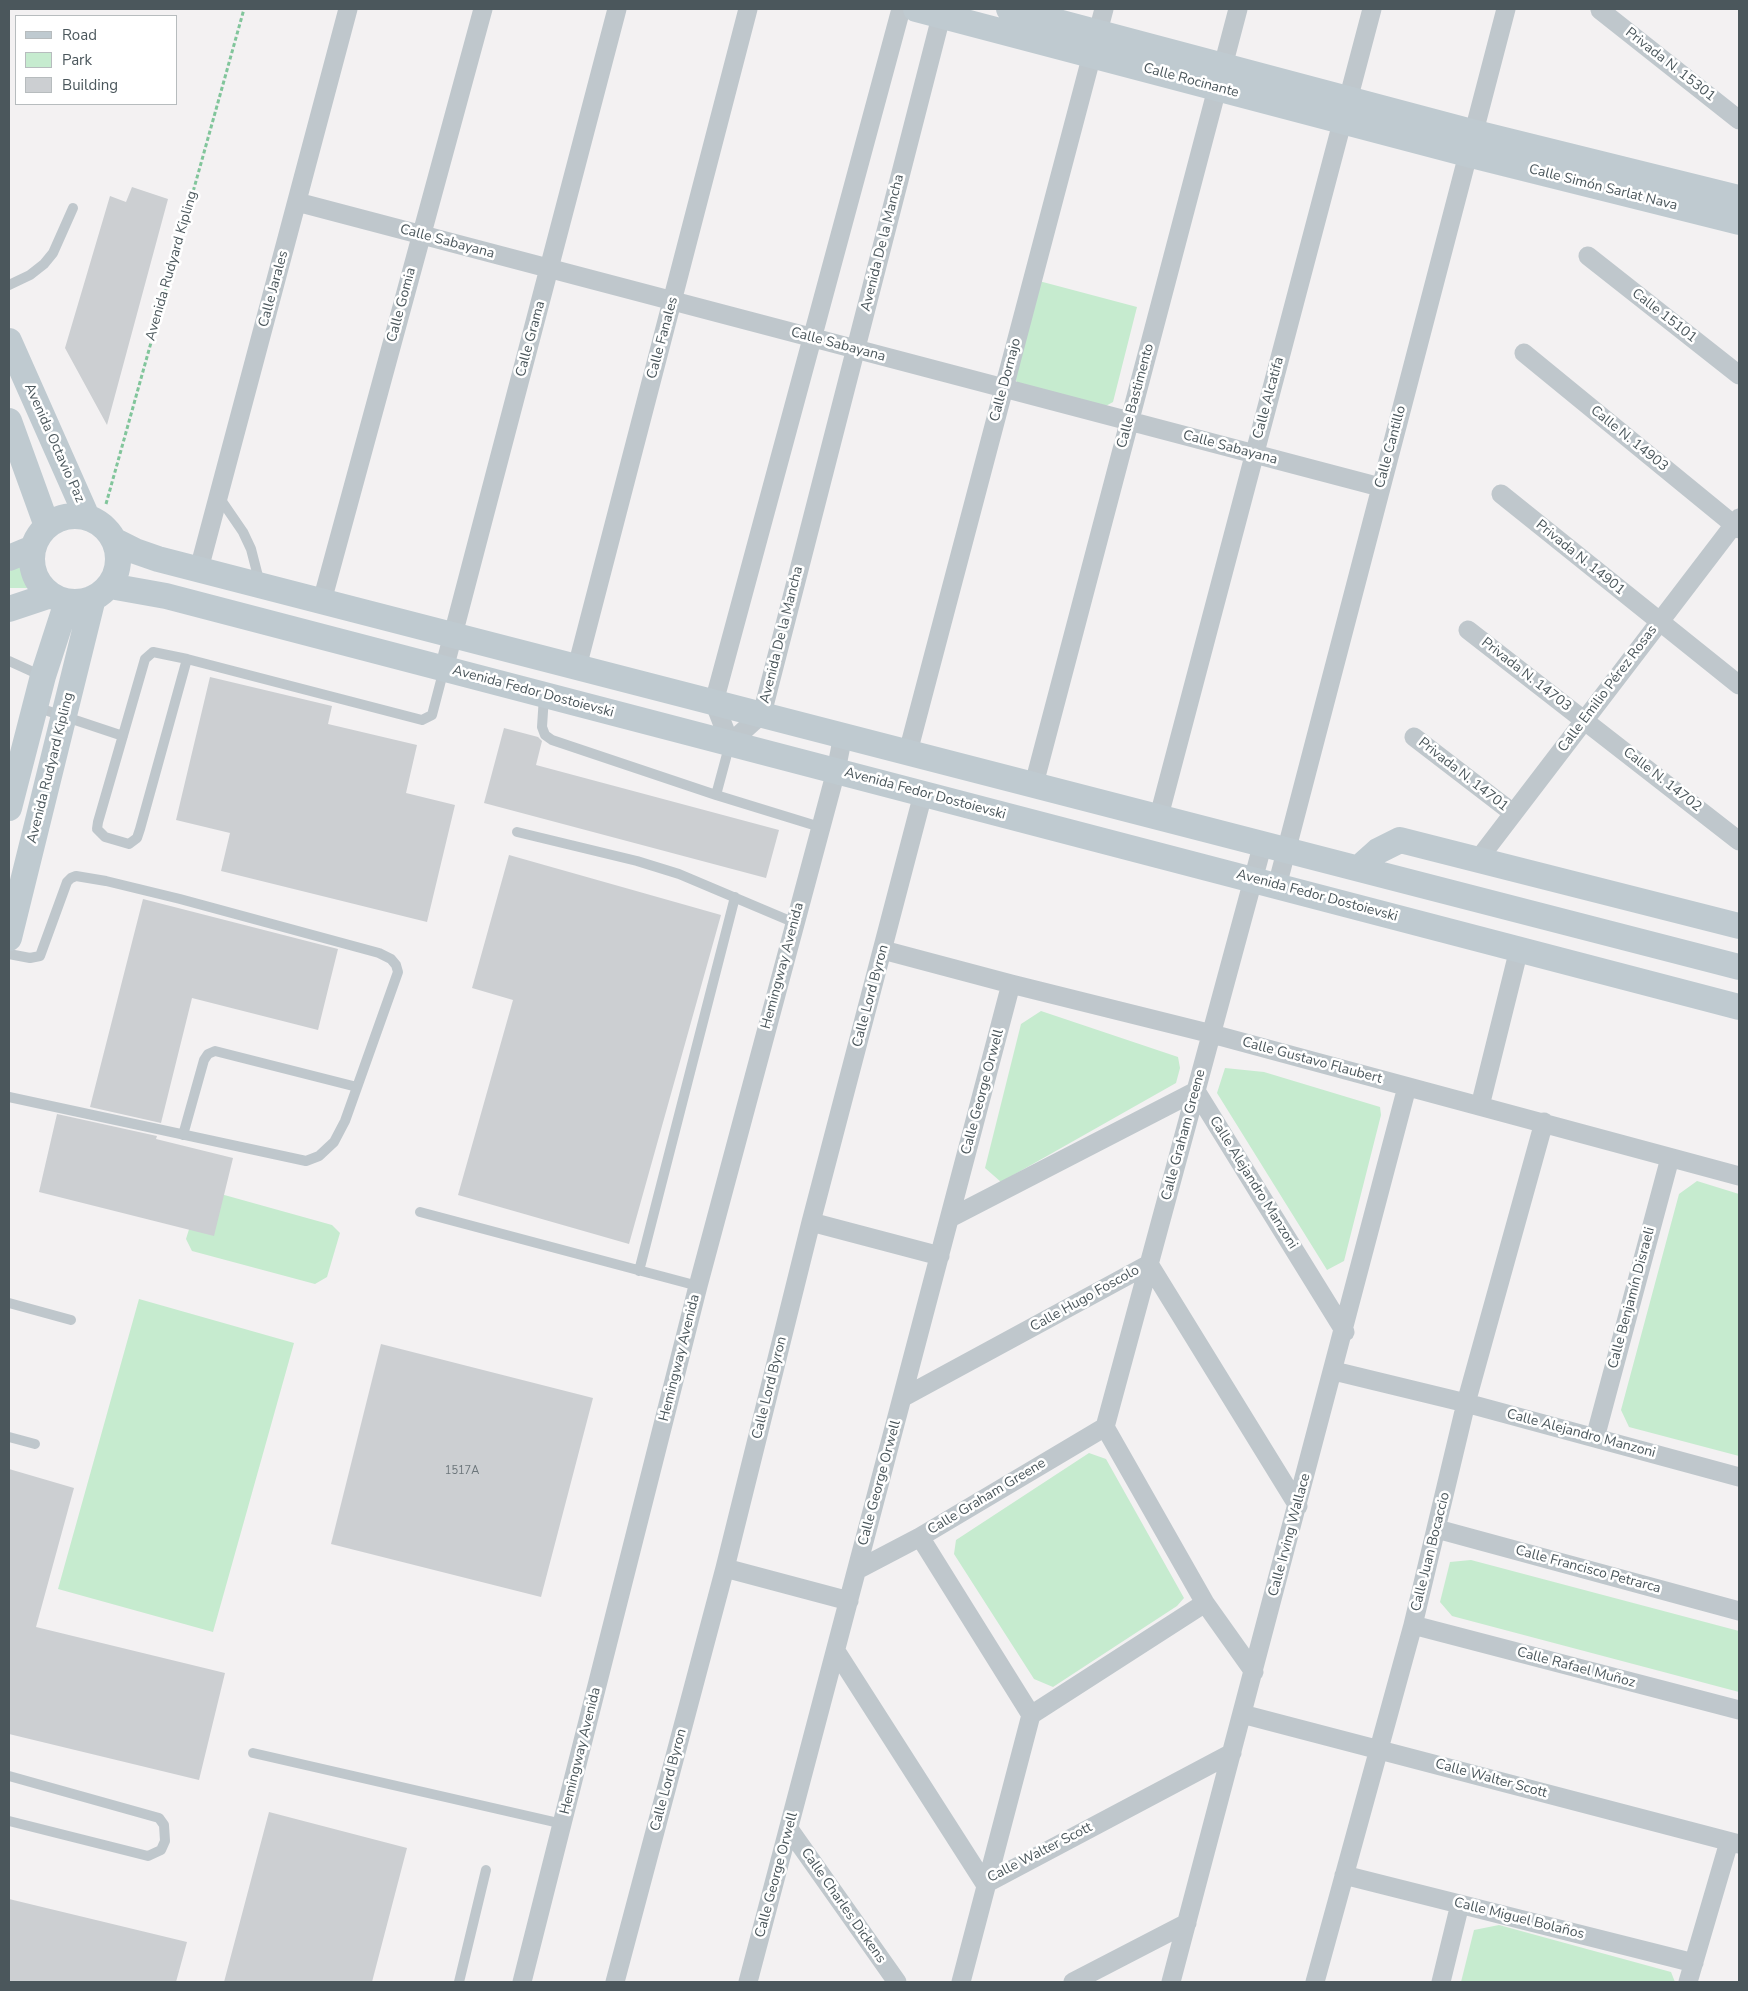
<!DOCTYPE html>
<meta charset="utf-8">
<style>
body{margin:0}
#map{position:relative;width:1748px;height:1991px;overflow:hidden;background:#f3f1f2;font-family:"Nunito Sans",sans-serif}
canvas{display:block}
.frame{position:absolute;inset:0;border:10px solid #4b575c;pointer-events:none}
.legend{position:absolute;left:15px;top:15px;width:162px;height:90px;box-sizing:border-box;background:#fff;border:1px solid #b7bcbe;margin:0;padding:6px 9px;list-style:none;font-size:15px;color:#4b575c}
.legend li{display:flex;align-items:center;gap:10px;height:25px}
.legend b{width:25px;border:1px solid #b7bcbe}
</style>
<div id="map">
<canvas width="1748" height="1991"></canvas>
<div class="frame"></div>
<ul class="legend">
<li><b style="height:6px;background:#bfcad0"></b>Road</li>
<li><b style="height:14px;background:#c6ebcf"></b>Park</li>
<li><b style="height:14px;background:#cccfd2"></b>Building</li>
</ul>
</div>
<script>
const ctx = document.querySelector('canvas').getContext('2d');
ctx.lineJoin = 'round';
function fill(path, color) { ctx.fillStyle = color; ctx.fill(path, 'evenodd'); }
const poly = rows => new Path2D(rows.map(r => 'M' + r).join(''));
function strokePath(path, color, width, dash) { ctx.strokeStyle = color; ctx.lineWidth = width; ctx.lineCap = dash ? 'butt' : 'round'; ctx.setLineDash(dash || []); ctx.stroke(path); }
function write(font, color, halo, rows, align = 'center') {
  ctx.font = font + ' "Nunito Sans",sans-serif'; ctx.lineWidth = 5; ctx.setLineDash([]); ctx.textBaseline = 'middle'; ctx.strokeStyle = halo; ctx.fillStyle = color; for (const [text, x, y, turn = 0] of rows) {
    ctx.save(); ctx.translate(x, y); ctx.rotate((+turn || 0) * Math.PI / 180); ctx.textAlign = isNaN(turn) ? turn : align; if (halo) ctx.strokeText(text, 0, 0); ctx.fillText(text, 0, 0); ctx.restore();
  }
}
fill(poly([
 [1039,281,1137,307,1113,402,1104,407,1018,383,1013,377],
 [27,558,27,573,36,588,9,588,9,572],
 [1041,1011,1178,1057,1180,1068,1176,1083,1001,1182,985,1168,1021,1024],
 [1225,1068,1264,1072,1380,1107,1381,1115,1344,1261,1327,1270,1217,1093],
 [1697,1181,1739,1194,1739,1456,1629,1427,1621,1410,1679,1194],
 [210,1191,332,1225,340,1233,327,1277,315,1284,192,1251,186,1239,199,1197],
 [139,1299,294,1343,213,1632,58,1589],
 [1089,1453,1106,1459,1184,1598,1177,1606,1053,1687,1034,1679,954,1554,956,1540],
 [1471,1560,1739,1631,1739,1692,1452,1616,1440,1602,1450,1562],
 [1499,1925,1671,1972,1675,1982,1461,1982,1474,1930]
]), '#c6ebcf');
fill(poly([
 [132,187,168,199,107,425,65,348,110,196,126,202],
 [210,677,332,706,328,724,417,745,406,793,455,805,427,922,221,871,230,833,176,820],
 [504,728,538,737,542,741,536,765,779,830,766,878,484,803],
 [509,855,721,915,629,1244,458,1195,513,1000,472,988],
 [143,899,338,949,318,1030,192,998,161,1123,90,1107],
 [57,1114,157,1136,156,1139,233,1158,214,1236,39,1192],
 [381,1344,593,1398,541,1597,331,1544],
 [9,1469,74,1488,36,1627,225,1673,199,1780,9,1734],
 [269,1812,407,1848,372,1982,224,1982],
 [9,1899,187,1942,176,1982,9,1982]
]), '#cccfd2');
strokePath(poly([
 [106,504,244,9]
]), '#81c59b', 3, [4, 2.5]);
strokePath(poly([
 [9,285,30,275,44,264,53,253,73,208],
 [219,497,243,532,251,549,260,584],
 [153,652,187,659,140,829,137,838,129,844,105,837,97,829,98,822,145,659,153,652],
 [187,659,422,720,432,715,444,669],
 [9,661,42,676],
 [544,696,542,727,545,735,552,740,716,795,730,743],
 [36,707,123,736],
 [716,795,820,827],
 [517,832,637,861,679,874,795,923],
 [9,954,30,958,40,956,67,882,71,878,76,876,106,881,180,899,379,953,391,959,396,965,398,972,345,1121,334,1142,319,1156,306,1161,9,1097],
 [183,1135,204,1060,208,1054,215,1051,357,1087],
 [420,1212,698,1286],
 [639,1271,735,897],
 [9,1303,71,1320],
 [9,1437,35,1444],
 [253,1753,563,1824],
 [9,1776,159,1818,164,1825,165,1841,161,1850,148,1856,9,1821],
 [459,1982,486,1870]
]), '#bfc7cc', 10);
strokePath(poly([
 [901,9,714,702,730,743,762,714,943,9],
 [1600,10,1739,120],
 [297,202,1380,487],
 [1588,256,1739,375],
 [1524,353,1739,529],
 [1501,494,1739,685],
 [199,569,348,9],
 [322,601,483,9],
 [1468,630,1739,841],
 [577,667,748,9],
 [444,669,617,9],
 [1414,737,1513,813],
 [908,752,1104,9],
 [1034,784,1238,9],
 [1159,816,1372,9],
 [1477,861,1739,518],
 [1277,886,1506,9],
 [883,950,1011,984,1212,1034,1739,1176],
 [1480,1106,1519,949],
 [950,1218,1196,1091,1345,1332],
 [811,1222,940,1256],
 [1334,1371,1466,1403,1739,1477],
 [902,1398,1149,1264,1298,1506],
 [1105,1427,1205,1603,1254,1672],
 [1595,1438,1670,1158],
 [1437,1529,1739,1611],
 [920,1537,1031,1715],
 [725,1568,849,1601],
 [857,1570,920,1537,1105,1427,1263,843],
 [1413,1625,1739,1710],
 [836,1651,985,1884,1232,1753],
 [1242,1714,1739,1844],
 [789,1829,897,1982],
 [1344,1875,1694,1963],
 [522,1982,698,1286,836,771,843,735],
 [615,1982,725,1568,811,1222,923,794],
 [748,1982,1011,984],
 [961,1982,1031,1715,1205,1603],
 [1073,1982,1187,1923],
 [1171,1982,1407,1087],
 [1315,1982,1413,1625,1466,1403,1544,1122],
 [1441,1982,1460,1904],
 [1688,1982,1729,1842]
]), '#bfc7cc', 19);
strokePath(poly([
 [916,9,1467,154,1739,222],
 [1009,9,1472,132,1739,198],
 [9,341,87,517],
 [9,421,47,526],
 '32 559a43 43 0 1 1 86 0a43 43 0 1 1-86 0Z',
 [115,541,135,551,158,559,1739,967],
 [9,558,33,548],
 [110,586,166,596,1739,1007],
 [9,609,51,595],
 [9,808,43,676,67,602],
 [1359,868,1378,851,1400,840,1739,926],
 [9,938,93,598]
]), '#bfcad0', 26);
write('11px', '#6b757a', null, [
 ["1517A",462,1471]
]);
write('14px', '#4b575c', '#fff', [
 ["Privada N. 15301",1670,65,38],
 ["Calle Rocinante",1191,81,15],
 ["Calle Simón Sarlat Nava",1603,188,14],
 ["Calle Sabayana",447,242,15],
 ["Avenida De la Mancha",883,243,-76],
 ["Avenida Rudyard Kipling",172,266,-74],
 ["Calle Jarales",274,289,-75],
 ["Calle Gomia",402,305,-75],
 ["Calle 15101",1664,316,38],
 ["Calle Fanales",663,338,-75],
 ["Calle Grama",531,339,-75],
 ["Calle Sabayana",838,345,15],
 ["Calle Dornajo",1006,380,-75],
 ["Calle Bastimento",1136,396,-75],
 ["Calle Alcatifa",1269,398,-75],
 ["Calle N. 14903",1629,439,39],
 ["Avenida Octavio Paz",54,443,66],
 ["Calle Cantillo",1391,447,-75],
 ["Calle Sabayana",1230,448,15],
 ["Privada N. 14901",1580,558,39],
 ["Avenida De la Mancha",782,635,-76],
 ["Privada N. 14703",1526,675,38],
 ["Calle Emilio Pérez Rosas",1608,689,-53],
 ["Avenida Fedor Dostoievski",533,692,15],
 ["Avenida Rudyard Kipling",51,768,-76],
 ["Privada N. 14701",1463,775,38],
 ["Calle N. 14702",1662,780,38],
 ["Avenida Fedor Dostoievski",925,794,15],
 ["Avenida Fedor Dostoievski",1317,896,15],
 ["Hemingway Avenida",783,966,-75],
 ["Calle Lord Byron",871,996,-75],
 ["Calle Gustavo Flaubert",1312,1061,15],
 ["Calle George Orwell",983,1092,-75],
 ["Calle Graham Greene",1184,1135,-75],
 ["Calle Alejandro Manzoni",1253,1183,58],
 ["Calle Benjamín Disraeli",1632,1298,-75],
 ["Calle Hugo Foscolo",1085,1299,-29],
 ["Hemingway Avenida",680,1358,-76],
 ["Calle Lord Byron",770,1388,-76],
 ["Calle Alejandro Manzoni",1581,1434,15],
 ["Calle George Orwell",880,1483,-75],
 ["Calle Graham Greene",987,1497,-31],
 ["Calle Irving Wallace",1290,1535,-75],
 ["Calle Juan Bocaccio",1431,1552,-76],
 ["Calle Francisco Petrarca",1588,1570,15],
 ["Calle Rafael Muñoz",1576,1668,15],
 ["Hemingway Avenida",581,1751,-76],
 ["Calle Walter Scott",1491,1779,15],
 ["Calle Lord Byron",669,1780,-75],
 ["Calle Walter Scott",1040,1853,-27],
 ["Calle George Orwell",777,1875,-75],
 ["Calle Charles Dickens",843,1906,55],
 ["Calle Miguel Bolaños",1519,1919,14]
]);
</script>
